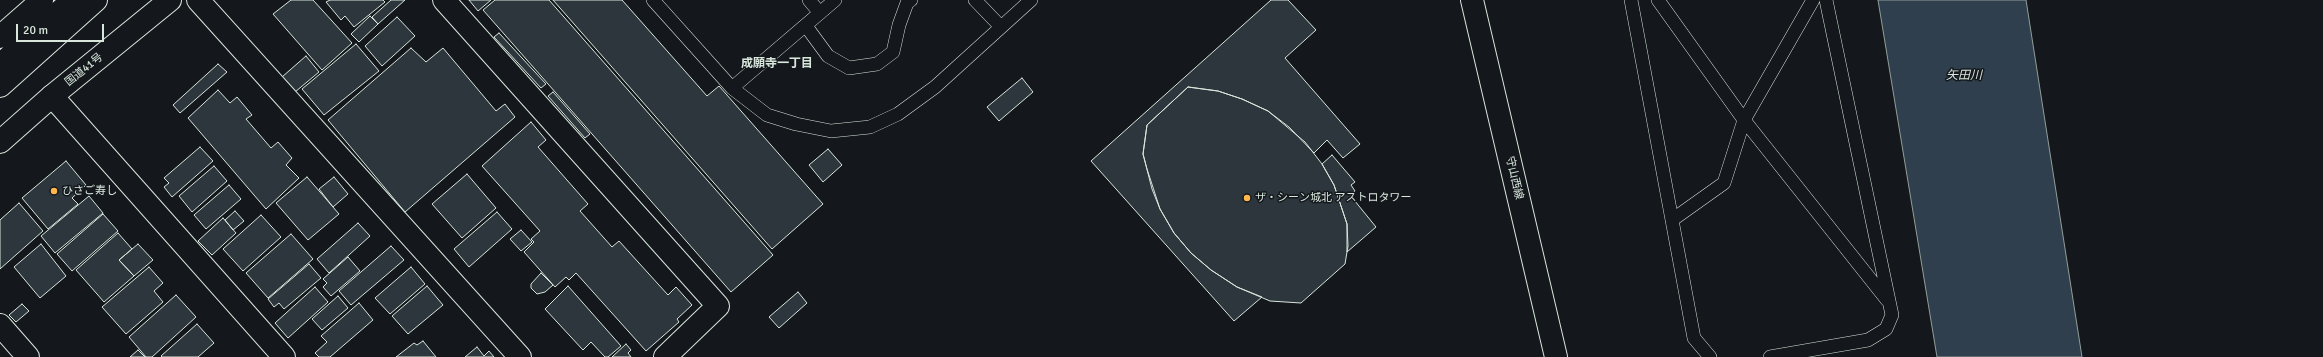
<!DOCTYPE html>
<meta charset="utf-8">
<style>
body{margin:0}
#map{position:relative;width:2323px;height:357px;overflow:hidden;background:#14181c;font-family:Signika,sans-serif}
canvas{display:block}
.scale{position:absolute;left:16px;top:24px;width:88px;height:18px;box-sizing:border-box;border:2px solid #d8e6dc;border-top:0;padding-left:5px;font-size:12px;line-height:14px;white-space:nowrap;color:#d8e6dc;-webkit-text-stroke:3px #14181c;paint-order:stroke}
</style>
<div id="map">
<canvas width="2323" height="357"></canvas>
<div class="scale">20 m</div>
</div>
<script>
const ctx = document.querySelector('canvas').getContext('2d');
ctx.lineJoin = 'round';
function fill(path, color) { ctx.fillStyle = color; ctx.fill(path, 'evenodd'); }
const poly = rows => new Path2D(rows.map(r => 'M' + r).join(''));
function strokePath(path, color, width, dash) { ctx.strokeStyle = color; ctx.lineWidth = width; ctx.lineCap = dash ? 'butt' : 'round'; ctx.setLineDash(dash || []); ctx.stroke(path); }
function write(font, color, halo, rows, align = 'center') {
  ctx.font = font + ' Signika,"Noto Sans JP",sans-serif'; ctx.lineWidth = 3; ctx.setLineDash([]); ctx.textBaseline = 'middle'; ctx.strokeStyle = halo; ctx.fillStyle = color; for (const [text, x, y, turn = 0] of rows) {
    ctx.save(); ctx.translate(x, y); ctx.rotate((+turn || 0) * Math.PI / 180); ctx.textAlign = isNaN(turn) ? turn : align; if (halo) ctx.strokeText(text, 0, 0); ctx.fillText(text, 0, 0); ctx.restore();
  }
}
const water = poly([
 [1878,0,2026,0,2082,357,1937,357,1878,0]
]);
fill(water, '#2f3f4d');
strokePath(water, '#939e99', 1);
const building = poly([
 [291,0,313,0,352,43,322,70,273,14,291,0],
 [330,0,383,0,385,2,354,27,345,16,341,20,326,2,330,0],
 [391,0,405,0,378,24,372,17,391,0],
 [469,0,491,0,478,11,469,0],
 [495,0,549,0,773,255,731,292,483,10,495,0],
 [553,0,622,0,707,96,719,86,823,204,772,249,553,0],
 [1271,0,1288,0,1316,30,1285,58,1360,144,1343,158,1327,140,1314,153,1289,127,1268,111,1242,99,1218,91,1188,87,1147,125,1143,154,1147,169,1160,209,1174,233,1191,253,1211,270,1237,287,1262,297,1234,321,1091,161,1271,0],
 [370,16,378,24,359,42,351,34,370,16],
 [397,17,415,36,382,66,365,46,397,17],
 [499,33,546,84,541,88,494,37,499,33],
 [356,44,379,71,324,115,302,89,356,44],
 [411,48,426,62,443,48,496,111,505,104,515,117,405,212,328,120,411,48],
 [306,56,319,72,295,92,282,77,306,56],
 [218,64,227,72,180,113,173,105,218,64],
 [1022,78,1033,92,999,121,987,107,1022,78],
 [1188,87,1218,91,1242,99,1268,111,1305,142,1322,164,1334,185,1347,224,1348,246,1345,264,1301,303,1270,301,1237,287,1211,270,1191,253,1174,233,1160,209,1152,189,1143,154,1147,125,1188,87],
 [218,90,230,103,237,97,252,115,246,119,271,148,278,142,292,158,286,165,299,178,266,209,188,118,218,90],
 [553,92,590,134,585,138,548,96,553,92],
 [531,122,546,140,538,147,588,204,580,211,612,247,619,241,668,295,676,287,692,305,677,319,679,322,646,351,576,273,569,280,566,277,555,287,524,252,534,242,531,239,540,231,482,166,531,122],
 [200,147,213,161,172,197,164,187,169,183,164,178,200,147],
 [828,149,842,165,823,182,809,165,828,149],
 [1332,155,1355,182,1351,185,1355,191,1350,195,1376,227,1347,252,1347,224,1334,185,1322,164,1332,155],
 [66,161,86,185,72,198,78,204,48,229,22,198,66,161],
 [214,166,227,181,192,212,179,196,214,166],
 [467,174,496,208,462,238,432,204,467,174],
 [307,177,339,214,308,240,276,203,307,177],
 [334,177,348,194,333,207,319,189,334,177],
 [229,185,241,199,206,229,194,215,229,185],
 [89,196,103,213,55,253,41,236,89,196],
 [19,203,43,231,0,269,0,220,19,203],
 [235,211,244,221,233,230,225,220,235,211],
 [497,212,512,229,469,267,454,249,497,212],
 [103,214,118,231,72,271,57,254,103,214],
 [261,215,281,237,243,271,223,249,261,215],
 [223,218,236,233,212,255,198,241,223,218],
 [358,223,370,236,329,273,317,259,358,223],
 [521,230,532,242,521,251,510,239,521,230],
 [118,233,132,249,119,260,134,276,104,302,76,270,118,233],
 [291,234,313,259,268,298,246,273,291,234],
 [41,244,66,276,40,298,14,267,41,244],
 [138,244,153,260,134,276,119,260,138,244],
 [391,246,404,260,351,305,339,291,391,246],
 [348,257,360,271,331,296,323,287,327,283,323,279,348,257],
 [309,264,321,278,284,309,279,303,274,307,268,299,309,264],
 [149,267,163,283,154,291,163,302,126,334,102,307,149,267],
 [411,267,425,284,390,314,375,298,411,267],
 [541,273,553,285,545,292,537,294,531,288,531,284,541,273],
 [427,286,443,305,408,334,392,316,427,286],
 [568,286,621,346,608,357,605,357,591,342,583,350,545,309,568,286],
 [315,287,328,302,288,338,275,323,315,287],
 [798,292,807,303,779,328,769,317,798,292],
 [176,295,196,317,152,357,146,357,129,337,176,295],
 [338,296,348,308,322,330,312,319,338,296],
 [359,303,373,320,330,357,319,357,315,353,327,342,321,336,359,303],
 [22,304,29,311,16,322,9,315,22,304],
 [197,324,214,343,198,357,162,357,161,356,197,324],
 [423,341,436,357,396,357,414,343,417,345,423,341],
 [626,344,631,350,628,353,631,357,612,357,626,344],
 [477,347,484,356,489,351,494,357,465,357,477,347],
 [138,350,145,357,130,357,138,350]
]);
fill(building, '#2c363c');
strokePath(building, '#d8e6dc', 1);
const lane = poly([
 [653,0,732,88,767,115,796,124,831,131,870,127,898,114,935,87,1031,0],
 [809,0,820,13],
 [975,0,1001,27],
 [1631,0,1694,338,1710,357],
 [1658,0,1744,120,1887,300],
 [806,26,828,56,849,68,877,64,893,52,899,25,907,3,911,0],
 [732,88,835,0],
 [1672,220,1724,183,1744,120,1813,0],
 [1770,357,1868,340,1886,329,1892,315,1826,0]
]);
const street = poly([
 [198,0,520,357],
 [444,0,718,306,665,357],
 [52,96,284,357],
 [0,325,28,357]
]);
const secondary = poly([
 [1472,0,1556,357]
]);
const highway = poly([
 [0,37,42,0],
 [0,65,69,3],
 [0,86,96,0],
 [0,142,52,96,170,0]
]);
strokePath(lane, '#d8e6dc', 14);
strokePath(street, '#d8e6dc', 24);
strokePath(secondary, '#d8e6dc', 24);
strokePath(highway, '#d8e6dc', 24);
strokePath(lane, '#14181c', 13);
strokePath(street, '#14181c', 22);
strokePath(secondary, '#14181c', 22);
strokePath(highway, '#14181c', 22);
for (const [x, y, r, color] of [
 [54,191,4,"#ffb74d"],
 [1247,198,4,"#ffb74d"]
]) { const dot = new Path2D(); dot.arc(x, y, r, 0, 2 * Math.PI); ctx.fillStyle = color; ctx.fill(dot); strokePath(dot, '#14181c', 1.5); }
write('11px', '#d8e6dc', '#14181c', [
 ["国道41号",84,70,-39],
 ["守山西線",1514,178,77]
]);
write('11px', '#d8e6dc', '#14181c', [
 ["ひさご寿し",62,191],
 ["ザ・シーン城北 アストロタワー",1255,198]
], 'left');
write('bold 12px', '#d8e6dc', '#14181c', [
 ["成願寺一丁目",777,64]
]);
write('italic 12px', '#d8e6dc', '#14181c', [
 ["矢田川",1964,76]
]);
</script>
